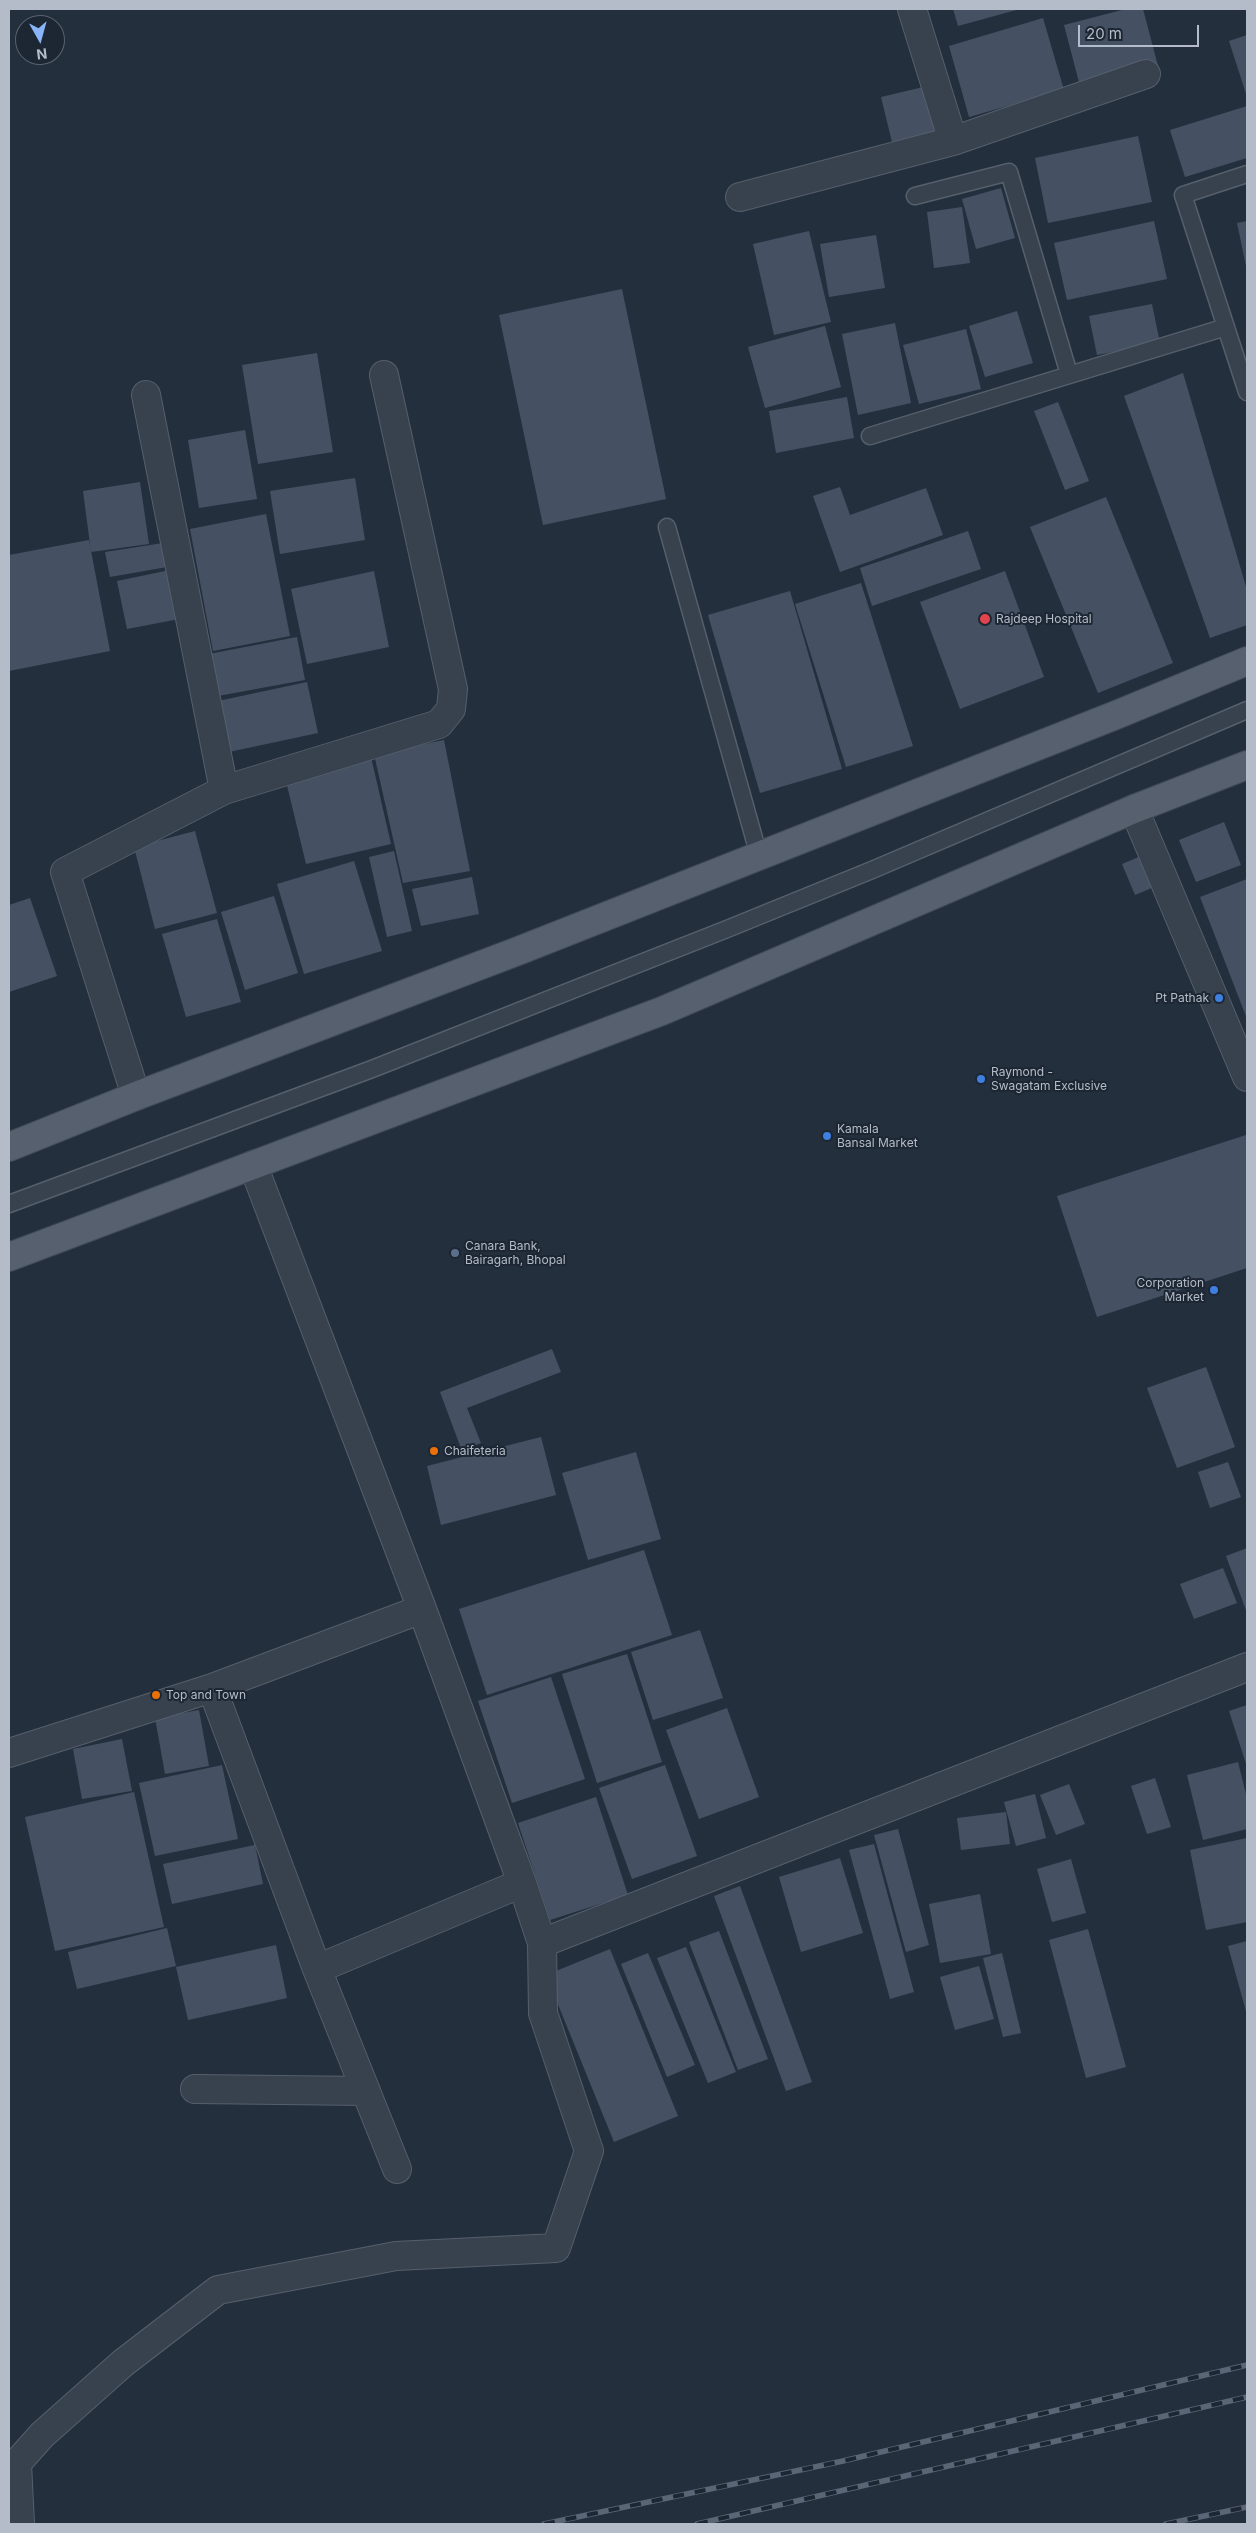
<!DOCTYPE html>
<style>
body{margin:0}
#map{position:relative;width:1256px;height:2533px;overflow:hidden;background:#242f3e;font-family:Inter,sans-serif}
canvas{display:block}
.frame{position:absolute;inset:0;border:10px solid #b4bcc9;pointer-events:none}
.north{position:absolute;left:15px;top:15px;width:50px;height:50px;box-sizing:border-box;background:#1d2633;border:1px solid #59626f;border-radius:50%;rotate:173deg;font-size:14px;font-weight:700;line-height:20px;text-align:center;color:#b4bcc9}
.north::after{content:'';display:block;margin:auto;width:18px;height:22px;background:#8ab4f8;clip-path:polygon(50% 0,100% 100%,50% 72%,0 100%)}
.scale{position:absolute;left:1078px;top:25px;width:121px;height:22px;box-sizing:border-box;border:2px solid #b4bcc9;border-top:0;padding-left:6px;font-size:15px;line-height:18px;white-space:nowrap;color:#b4bcc9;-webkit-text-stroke:4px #1d2633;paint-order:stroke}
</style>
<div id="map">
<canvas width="1256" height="2533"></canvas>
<div class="frame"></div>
<div class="north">N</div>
<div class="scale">20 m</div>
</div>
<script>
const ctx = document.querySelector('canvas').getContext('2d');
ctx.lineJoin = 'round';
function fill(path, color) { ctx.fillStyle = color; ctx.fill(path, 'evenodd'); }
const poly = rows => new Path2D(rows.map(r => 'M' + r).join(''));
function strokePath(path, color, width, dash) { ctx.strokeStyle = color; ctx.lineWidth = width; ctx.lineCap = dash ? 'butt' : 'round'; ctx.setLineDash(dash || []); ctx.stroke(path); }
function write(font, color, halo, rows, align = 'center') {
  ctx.font = font + ' Inter,sans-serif'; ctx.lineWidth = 4; ctx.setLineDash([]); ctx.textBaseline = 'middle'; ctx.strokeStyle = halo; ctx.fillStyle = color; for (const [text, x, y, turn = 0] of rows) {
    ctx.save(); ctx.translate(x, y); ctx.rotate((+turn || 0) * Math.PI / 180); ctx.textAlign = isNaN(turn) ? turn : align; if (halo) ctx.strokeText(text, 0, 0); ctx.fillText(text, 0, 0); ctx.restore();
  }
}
fill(poly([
 [953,9,1020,9,958,26],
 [1126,9,1143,9,1158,66,1080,86,1064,25],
 [1043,18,1064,90,969,117,949,46],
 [1247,35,1247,97,1229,41],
 [932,85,943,130,892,142,881,97],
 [1247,106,1247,158,1185,177,1170,130],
 [1138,136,1152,202,1048,223,1035,158],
 [1001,188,1015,238,976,249,962,199],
 [962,207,970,263,934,268,927,212],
 [1154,221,1167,279,1067,300,1054,243],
 [1247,221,1247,266,1246,266,1237,223],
 [809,231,831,322,774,335,753,244],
 [876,235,885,288,829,297,820,244],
 [622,289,666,499,543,525,499,315],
 [1152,304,1160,343,1097,355,1089,316],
 [1017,311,1033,363,985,377,969,326],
 [895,323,911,403,858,415,842,334],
 [825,326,841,387,765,408,748,347],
 [966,329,981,389,919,404,903,345],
 [317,353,333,452,258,464,242,365],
 [1183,373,1247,590,1247,625,1210,638,1124,396],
 [847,397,854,438,776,453,769,411],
 [1058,402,1089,481,1065,490,1034,411],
 [245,430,257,499,199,508,188,440],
 [355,478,365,540,280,554,270,491],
 [140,482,149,544,91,552,83,491],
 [840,487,850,515,926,488,943,535,840,572,813,496],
 [1106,497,1173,663,1098,693,1030,527],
 [266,514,290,636,213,651,190,529],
 [968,531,981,569,872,606,860,568],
 [89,540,110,651,9,671,9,555],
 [163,543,167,567,110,577,105,552],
 [170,570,179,619,127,629,117,581],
 [374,571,389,647,307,664,291,589],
 [1005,571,1044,677,960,709,920,602],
 [861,583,913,746,846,767,795,604],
 [790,591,842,769,760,793,708,615],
 [297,637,305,680,218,696,209,654],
 [307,682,318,733,229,752,218,701],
 [444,740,470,871,403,883,374,754],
 [371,757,391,844,306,864,285,777],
 [1224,822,1241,865,1196,882,1179,840],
 [195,831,217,913,155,929,134,847],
 [394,851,412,931,387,937,369,857],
 [1148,853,1161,884,1135,895,1122,864],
 [354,861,382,951,304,974,277,884],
 [472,877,479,914,421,926,412,889],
 [1247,879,1247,1019,1200,897],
 [274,896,298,973,245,990,221,912],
 [30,898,57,976,9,992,9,905],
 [217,919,241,1002,186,1017,162,934],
 [1246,1135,1247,1268,1097,1317,1057,1196],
 [552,1349,561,1372,467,1408,481,1443,462,1451,440,1392],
 [1206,1367,1235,1447,1177,1468,1147,1388],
 [541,1437,556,1495,441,1525,427,1466],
 [636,1452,661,1539,588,1560,562,1473],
 [1228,1462,1241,1497,1210,1508,1198,1472],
 [1247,1548,1247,1613,1226,1556],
 [644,1550,672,1635,487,1695,459,1609],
 [1223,1568,1237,1603,1194,1619,1180,1584],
 [700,1630,723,1698,653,1720,631,1652],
 [627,1654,662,1762,597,1783,562,1674],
 [551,1677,585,1779,512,1803,478,1701],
 [1247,1705,1247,1767,1229,1711],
 [727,1708,759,1797,699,1819,666,1730],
 [199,1710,209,1766,165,1774,155,1718],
 [122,1739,132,1791,82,1799,73,1749],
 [1238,1762,1247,1798,1247,1829,1203,1840,1187,1775],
 [222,1765,238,1839,155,1856,139,1783],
 [665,1765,697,1856,632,1879,599,1788],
 [1155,1778,1171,1827,1147,1834,1131,1786],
 [1069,1784,1085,1824,1056,1835,1040,1795],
 [134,1792,164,1927,55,1951,25,1817],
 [1035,1794,1046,1838,1016,1846,1004,1802],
 [596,1797,628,1895,550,1920,518,1823],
 [1006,1812,1010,1844,961,1850,957,1818],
 [898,1829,929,1945,906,1952,874,1835],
 [1247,1838,1247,1922,1206,1930,1190,1850],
 [874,1844,914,1992,890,1999,849,1850],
 [255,1845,263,1884,172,1904,163,1864],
 [840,1858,863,1933,801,1952,779,1877],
 [1071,1859,1086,1913,1052,1922,1037,1869],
 [740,1886,812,2082,786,2091,714,1896],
 [980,1894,991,1954,940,1963,929,1904],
 [167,1928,176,1966,77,1989,68,1952],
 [1088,1929,1126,2067,1086,2078,1049,1940],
 [719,1931,768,2059,738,2070,689,1942],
 [1247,1941,1247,2015,1228,1946],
 [276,1945,287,1998,188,2020,176,1967],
 [686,1947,736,2072,708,2083,657,1958],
 [610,1949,678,2116,614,2142,546,1975],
 [648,1953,695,2065,667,2077,621,1964],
 [1002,1953,1021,2033,1003,2037,983,1958],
 [979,1966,994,2019,955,2030,940,1977]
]), '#455162');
const service = poly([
 [1247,174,1183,195,1247,392],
 [915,196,1009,172,1069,374],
 [870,436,1226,327],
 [667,527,759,856],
 [9,1204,372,1069,727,929,872,870,1247,710]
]);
const minor = poly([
 [912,9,953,141],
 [740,197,953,141,1146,74],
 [146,395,224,790],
 [1134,809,1247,1077],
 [136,1096,65,872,224,790,439,724,451,709,453,689,384,375],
 [212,1688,317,1969,397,2169],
 [9,1753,212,1688,422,1609],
 [542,1943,1247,1667],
 [317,1969,522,1883],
 [195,2089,366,2091],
 [20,2524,17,2463,42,2435,123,2363,218,2290,396,2256,556,2248,589,2151,543,2013,542,1943,522,1883,422,1609,253,1165]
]);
const primary = poly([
 [9,1147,136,1096,518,951,1116,715,1247,661],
 [9,1257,662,1011,1134,809,1247,765]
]);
strokePath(service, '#565f6c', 19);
strokePath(minor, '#565f6c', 30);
strokePath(primary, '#414a57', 30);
strokePath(service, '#38414e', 16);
strokePath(minor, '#38414e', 28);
strokePath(primary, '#56606e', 28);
const rail = poly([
 [544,2524,843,2461,1247,2365],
 [697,2524,1247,2397],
 [1166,2524,1247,2507]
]);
strokePath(rail, '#5a6575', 5.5);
strokePath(rail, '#1d2633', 4, [11]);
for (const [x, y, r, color] of [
 [985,619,6,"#e0444e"],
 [1219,998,5,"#3f7fe0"],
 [981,1079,5,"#3f7fe0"],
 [827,1136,5,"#3f7fe0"],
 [455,1253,5,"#5c6f8a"],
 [1214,1290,5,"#3f7fe0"],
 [434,1451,5,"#e8710a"],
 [156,1695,5,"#e8710a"]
]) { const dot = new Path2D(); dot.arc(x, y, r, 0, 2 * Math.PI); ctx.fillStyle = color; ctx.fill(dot); strokePath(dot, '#1d2633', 2); }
write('12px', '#b4bcc9', '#1d2633', [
 ["Rajdeep Hospital",996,619],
 ["Pt Pathak",1209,998,"right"],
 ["Raymond -",991,1072],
 ["Swagatam Exclusive",991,1086],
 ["Kamala",837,1129],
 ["Bansal Market",837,1143],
 ["Canara Bank,",465,1246],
 ["Bairagarh, Bhopal",465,1260],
 ["Corporation",1204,1283,"right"],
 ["Market",1204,1297,"right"],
 ["Chaifeteria",444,1451],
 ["Top and Town",166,1695]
], 'left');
</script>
